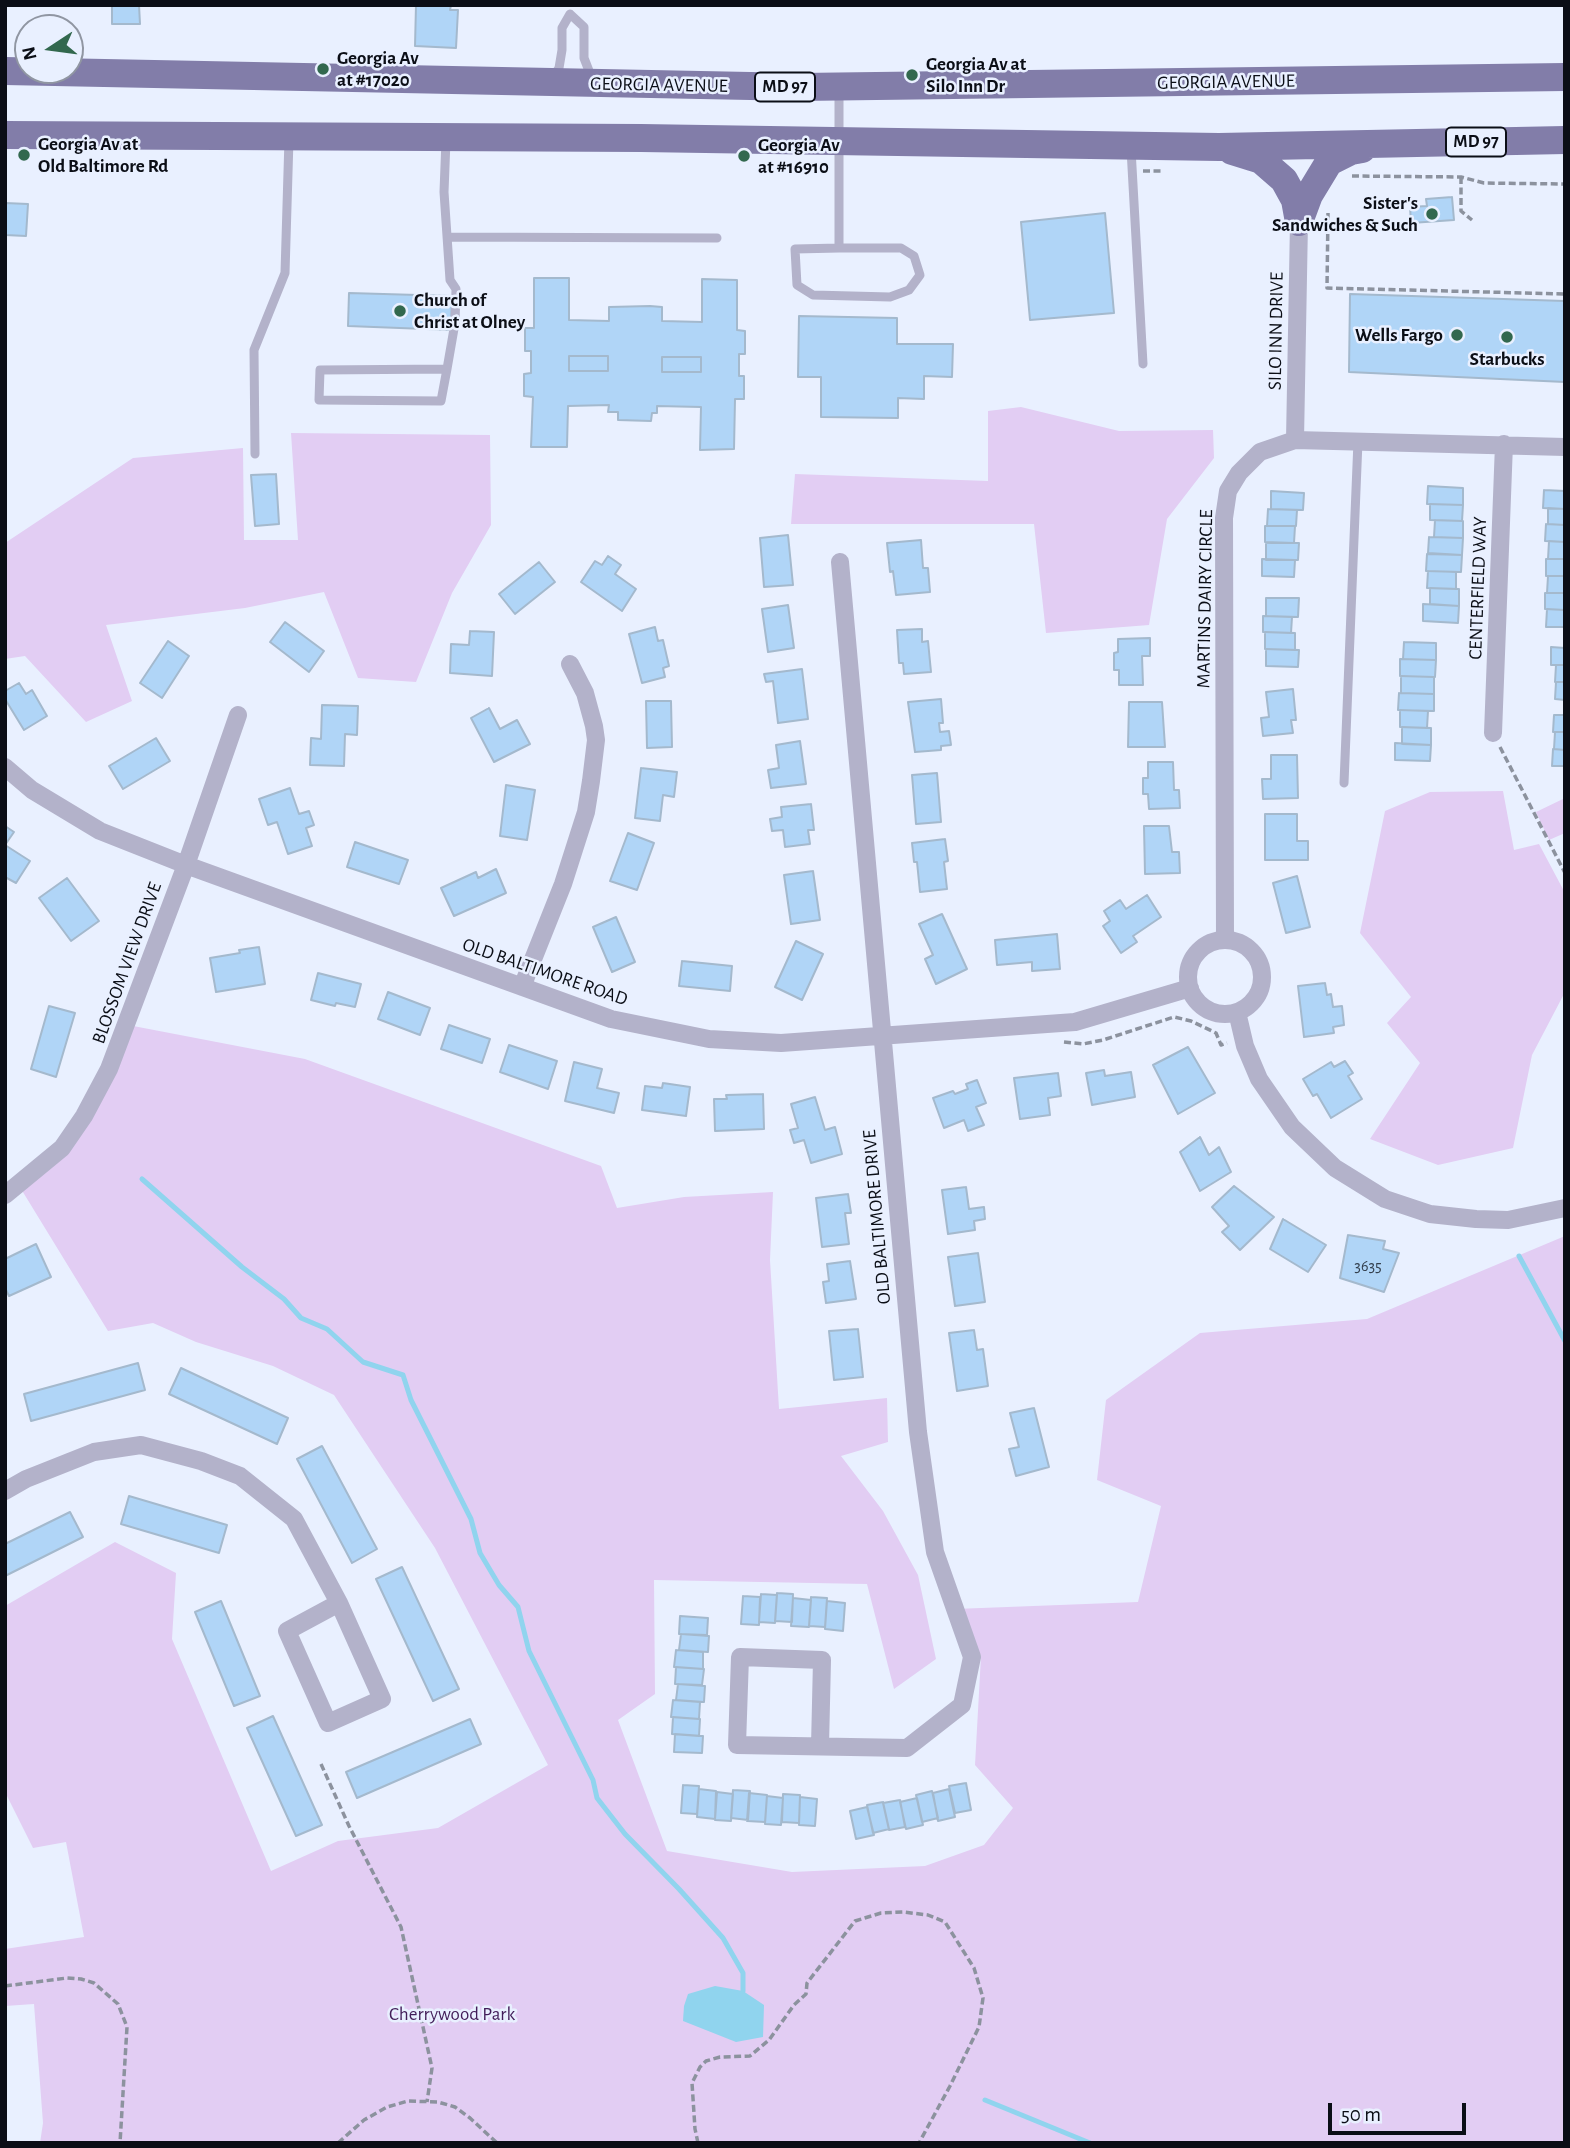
<!DOCTYPE html>
<style>
body{margin:0}
#map{position:relative;width:1570px;height:2148px;overflow:hidden;background:#e9f0ff;font-family:"Alegreya Sans",sans-serif}
canvas{display:block}
.frame{position:absolute;inset:0;border:7px solid #0b0e16;pointer-events:none}
.north{position:absolute;left:14px;top:14px;width:70px;height:70px;box-sizing:border-box;background:#e9f0ff;border:2px solid #9096a2;border-radius:50%;rotate:257deg;font-size:19px;font-weight:700;line-height:28px;text-align:center;color:#0b0e16}
.north::after{content:'';display:block;margin:auto;width:24px;height:32px;background:#32684e;clip-path:polygon(50% 0,100% 100%,50% 72%,0 100%)}
.scale{position:absolute;left:1328px;top:2103px;width:138px;height:32px;box-sizing:border-box;border:4px solid #0b0e16;border-top:0;padding-left:9px;font-size:21px;line-height:24px;white-space:nowrap;color:#0b0e16;-webkit-text-stroke:5px #e9f0ff;paint-order:stroke}
</style>
<div id="map">
<canvas width="1570" height="2148"></canvas>
<div class="frame"></div>
<div class="north">N</div>
<div class="scale">50 m</div>
</div>
<script>
const ctx = document.querySelector('canvas').getContext('2d');
ctx.lineJoin = 'round';
function fill(path, color) { ctx.fillStyle = color; ctx.fill(path, 'evenodd'); }
const poly = rows => new Path2D(rows.map(r => 'M' + r).join(''));
function strokePath(path, color, width, dash) { ctx.strokeStyle = color; ctx.lineWidth = width; ctx.lineCap = dash ? 'butt' : 'round'; ctx.setLineDash(dash || []); ctx.stroke(path); }
function write(font, color, halo, rows, align = 'center') {
  ctx.font = font + ' "Alegreya Sans",sans-serif'; ctx.lineWidth = 5; ctx.setLineDash([]); ctx.textBaseline = 'middle'; ctx.strokeStyle = halo; ctx.fillStyle = color; for (const [text, x, y, turn = 0] of rows) {
    ctx.save(); ctx.translate(x, y); ctx.rotate((+turn || 0) * Math.PI / 180); ctx.textAlign = isNaN(turn) ? turn : align; if (halo) ctx.strokeText(text, 0, 0); ctx.fillText(text, 0, 0); ctx.restore();
  }
}
fill(poly([
 [1021,407,1119,431,1213,430,1214,458,1167,519,1149,625,1046,633,1034,524,791,524,795,474,988,481,988,411],
 [291,433,490,435,491,525,452,593,416,682,358,678,324,592,245,608,106,625,132,701,86,722,25,656,5,659,5,543,133,458,243,448,244,540,298,540],
 [1503,791,1514,850,1539,844,1565,893,1565,992,1532,1055,1513,1148,1438,1165,1370,1139,1420,1063,1387,1023,1411,997,1360,933,1385,811,1430,792],
 [1565,798,1565,833,1549,840,1536,812],
 [128,1025,305,1059,601,1166,617,1208,684,1197,773,1192,770,1260,779,1409,887,1398,888,1442,841,1456,883,1511,918,1575,936,1659,894,1689,867,1584,654,1580,655,1694,618,1720,667,1851,792,1872,925,1866,984,1845,1013,1808,975,1765,981,1656,955,1609,1138,1602,1161,1506,1097,1480,1106,1400,1200,1333,1367,1319,1565,1236,1565,2143,40,2143,43,2123,34,2004,5,2006,5,1949,84,1937,66,1842,33,1848,5,1792,5,1606,115,1542,176,1573,172,1639,271,1871,338,1841,438,1828,548,1765,435,1548,334,1395,273,1366,196,1342,153,1323,108,1331,18,1184,62,1148]
]), '#e2cdf3');
fill(poly([
 [715,1986,743,1991,764,2005,763,2037,736,2042,683,2021,684,2006,688,1994]
]), '#90d4ee');
strokePath(poly([
 [142,1179,242,1267,284,1299,301,1318,327,1329,363,1362,403,1375,411,1400,471,1519,480,1553,499,1585,518,1607,529,1651,593,1780,597,1798,625,1834,679,1889,723,1938,743,1973,743,1991],
 [1519,1256,1565,1341],
 [985,2100,1090,2143]
]), '#90d4ee', 5);
const building = poly([
 [112,5,139,5,140,24,112,24,112,5],
 [416,5,451,5,450,10,458,10,456,48,415,46,416,5],
 [1452,197,1454,220,1411,223,1410,207,1427,206,1426,199,1452,197],
 [5,203,28,204,26,236,5,235,5,203],
 [1105,213,1114,313,1030,320,1021,222,1105,213],
 [534,278,569,278,569,320,609,321,609,307,650,306,662,307,662,321,702,322,702,279,737,280,737,330,745,331,745,354,739,354,739,376,744,376,744,399,735,399,734,449,700,450,701,407,657,406,657,413,652,413,651,421,618,420,618,412,608,412,609,405,568,406,567,447,531,447,533,397,524,396,524,374,531,373,531,351,525,351,525,328,534,328,534,278],
 [569,356,608,356,608,371,569,371,569,356],
 [662,357,701,357,701,372,662,372,662,357],
 [349,293,452,296,451,330,348,326,349,293],
 [1350,294,1565,301,1565,382,1349,372,1350,294],
 [799,316,897,318,897,344,953,344,952,377,924,376,924,399,898,398,898,418,821,417,821,377,798,377,799,316],
 [569,356,608,356,608,371,569,371,569,356],
 [662,357,701,357,701,372,662,372,662,357],
 [276,474,279,524,255,526,251,475,276,474],
 [1428,486,1463,488,1463,505,1427,504,1428,486],
 [1544,490,1565,491,1565,509,1543,508,1544,490],
 [1271,491,1304,493,1303,510,1271,509,1271,491],
 [1430,504,1463,505,1462,521,1430,520,1430,504],
 [1548,508,1565,509,1565,525,1548,524,1548,508],
 [1268,509,1297,510,1296,526,1267,526,1268,509],
 [1435,520,1463,521,1463,538,1434,537,1435,520],
 [1546,524,1565,525,1565,542,1545,541,1546,524],
 [1265,526,1295,526,1294,543,1265,542,1265,526],
 [788,535,793,585,764,587,760,538,788,535],
 [1429,537,1463,538,1462,555,1428,553,1429,537],
 [921,540,923,568,928,568,930,592,896,595,893,571,890,572,887,543,921,540],
 [1549,541,1565,542,1565,559,1548,559,1549,541],
 [1266,543,1299,543,1298,560,1266,560,1266,543],
 [1427,554,1462,555,1461,572,1426,571,1427,554],
 [608,556,621,565,615,574,636,589,622,611,581,582,595,561,602,565,608,556],
 [1262,559,1295,560,1294,577,1262,576,1262,559],
 [1546,559,1565,559,1565,576,1546,576,1546,559],
 [539,562,555,582,515,614,499,594,539,562],
 [1428,571,1456,572,1456,589,1427,588,1428,571],
 [1548,576,1565,576,1565,593,1547,593,1548,576],
 [1430,588,1459,589,1459,606,1430,604,1430,588],
 [1545,593,1565,593,1565,610,1545,609,1545,593],
 [1266,598,1299,598,1298,617,1266,616,1266,598],
 [1423,604,1459,606,1458,623,1423,621,1423,604],
 [788,605,794,648,768,652,762,609,788,605],
 [1547,609,1565,610,1565,627,1546,627,1547,609],
 [1263,616,1292,617,1291,633,1263,632,1263,616],
 [285,622,324,651,309,672,270,642,285,622],
 [655,627,658,641,663,640,669,666,663,668,665,677,642,683,629,634,655,627],
 [922,629,922,642,928,641,931,672,904,674,903,663,899,663,897,630,922,629],
 [470,631,494,632,492,676,450,673,451,644,469,645,470,631],
 [1265,632,1295,633,1295,650,1265,649,1265,632],
 [1150,638,1150,656,1142,656,1143,685,1119,685,1119,670,1114,670,1114,653,1118,652,1118,639,1150,638],
 [168,641,189,656,162,698,140,683,168,641],
 [1404,642,1436,643,1436,660,1403,659,1404,642],
 [1551,647,1565,648,1565,665,1551,665,1551,647],
 [1266,649,1299,650,1298,667,1266,666,1266,649],
 [1400,659,1436,660,1435,677,1400,676,1400,659],
 [1556,665,1565,665,1565,682,1555,682,1556,665],
 [802,669,808,719,778,723,773,681,766,682,764,674,802,669],
 [1401,676,1434,677,1434,694,1401,693,1401,676],
 [1556,682,1565,682,1565,700,1555,699,1556,682],
 [19,683,26,694,32,690,47,716,24,730,5,699,5,691,19,683],
 [1293,689,1296,720,1291,720,1293,733,1263,736,1261,718,1269,717,1266,692,1293,689],
 [1399,693,1434,694,1434,711,1398,710,1399,693],
 [941,699,943,723,939,723,940,732,949,731,951,745,941,746,941,750,915,752,908,702,941,699],
 [646,701,671,701,672,747,647,748,646,701],
 [1129,702,1162,702,1165,747,1128,747,1129,702],
 [322,705,358,706,357,735,345,734,344,766,310,765,311,738,321,739,322,705],
 [489,708,500,729,517,720,530,744,494,762,471,718,489,708],
 [1400,710,1428,711,1427,728,1400,727,1400,710],
 [1554,715,1565,715,1565,732,1553,732,1554,715],
 [1402,727,1431,728,1431,745,1402,744,1402,727],
 [1555,732,1565,732,1565,750,1554,749,1555,732],
 [156,738,170,761,123,789,109,766,156,738],
 [800,741,806,784,771,788,768,770,779,768,776,745,800,741],
 [1395,743,1431,745,1430,761,1395,760,1395,743],
 [1553,749,1565,750,1565,766,1552,766,1553,749],
 [1271,755,1297,755,1298,798,1263,799,1262,779,1271,779,1271,755],
 [1148,762,1173,762,1174,790,1179,790,1180,808,1149,809,1148,794,1143,794,1143,778,1148,778,1148,762],
 [641,768,677,772,674,797,663,795,660,821,635,818,641,768],
 [937,773,941,822,916,824,912,775,937,773],
 [506,785,535,790,527,840,500,836,506,785],
 [290,788,299,814,309,811,314,825,306,828,312,846,288,854,277,822,268,825,259,799,290,788],
 [811,804,814,830,808,830,810,844,785,847,783,830,772,831,770,819,782,817,781,807,811,804],
 [1265,814,1297,814,1297,841,1308,841,1308,860,1265,860,1265,814],
 [5,826,14,832,5,845,30,861,16,883,5,877,5,826],
 [1144,826,1169,826,1172,852,1179,852,1180,873,1145,874,1144,826],
 [628,833,654,843,637,890,610,881,628,833],
 [945,839,948,861,944,862,947,889,920,892,917,862,914,862,912,843,945,839],
 [355,842,408,860,399,884,347,867,355,842],
 [496,869,506,893,454,916,441,888,476,872,478,878,496,869],
 [813,871,820,920,791,924,784,875,813,871],
 [1297,876,1310,927,1286,933,1273,883,1297,876],
 [67,878,99,921,71,941,39,898,67,878],
 [1147,895,1161,917,1133,936,1137,942,1121,953,1103,926,1110,921,1104,911,1120,900,1126,909,1147,895],
 [942,914,967,969,936,984,925,959,933,955,919,924,942,914],
 [616,917,635,962,612,972,593,927,616,917],
 [1057,934,1060,969,1032,971,1032,962,997,965,995,940,1057,934],
 [796,941,823,954,802,1000,775,987,796,941],
 [259,947,265,984,216,992,210,958,240,953,239,950,259,947],
 [682,961,732,966,730,991,679,986,682,961],
 [318,973,361,984,355,1007,336,1003,335,1006,311,1000,318,973],
 [1325,983,1327,995,1331,994,1333,1007,1342,1006,1344,1025,1333,1027,1334,1033,1304,1037,1298,986,1325,983],
 [388,992,430,1008,420,1035,378,1019,388,992],
 [49,1006,75,1013,56,1077,31,1069,49,1006],
 [449,1025,490,1039,482,1063,441,1049,449,1025],
 [509,1045,557,1061,548,1089,500,1072,509,1045],
 [1188,1047,1215,1093,1178,1114,1153,1065,1188,1047],
 [1345,1061,1353,1073,1348,1076,1362,1099,1331,1118,1317,1094,1313,1096,1303,1079,1331,1062,1334,1067,1345,1061],
 [574,1062,602,1069,597,1088,619,1093,614,1113,565,1101,574,1062],
 [1104,1070,1105,1076,1131,1072,1135,1097,1092,1105,1086,1073,1104,1070],
 [1058,1073,1061,1096,1048,1098,1050,1115,1020,1119,1014,1078,1058,1073],
 [977,1080,986,1103,976,1107,984,1125,968,1131,964,1120,944,1128,933,1098,953,1091,955,1094,968,1089,966,1084,977,1080],
 [663,1083,690,1087,686,1116,642,1110,645,1086,662,1088,663,1083],
 [763,1094,764,1129,715,1131,714,1099,727,1099,726,1095,763,1094],
 [815,1097,825,1130,835,1127,842,1154,811,1163,804,1140,794,1143,790,1130,798,1128,791,1104,815,1097],
 [1200,1137,1209,1155,1219,1147,1231,1172,1200,1191,1180,1152,1200,1137],
 [1234,1186,1274,1217,1240,1250,1222,1232,1229,1226,1212,1207,1234,1186],
 [966,1187,969,1209,984,1207,985,1219,974,1221,975,1230,948,1234,942,1190,966,1187],
 [848,1194,851,1213,845,1213,849,1244,822,1247,816,1198,848,1194],
 [1283,1219,1326,1245,1308,1272,1270,1249,1283,1219],
 [1348,1235,1385,1241,1383,1249,1399,1253,1384,1292,1340,1278,1348,1235],
 [36,1244,51,1277,9,1296,5,1288,5,1259,36,1244],
 [978,1253,985,1302,955,1306,948,1257,978,1253],
 [850,1261,856,1299,826,1303,823,1282,829,1281,827,1264,850,1261],
 [858,1329,863,1377,834,1380,829,1331,858,1329],
 [974,1330,977,1350,983,1349,988,1386,957,1391,949,1333,974,1330],
 [138,1363,145,1390,31,1421,24,1394,138,1363],
 [181,1368,288,1418,277,1444,169,1394,181,1368],
 [1034,1408,1049,1467,1016,1476,1009,1449,1019,1447,1010,1413,1034,1408],
 [322,1446,377,1549,352,1563,297,1459,322,1446],
 [129,1496,227,1525,219,1553,121,1524,129,1496],
 [70,1512,83,1537,5,1576,5,1544,70,1512],
 [402,1567,459,1689,433,1701,376,1579,402,1567],
 [777,1593,793,1594,792,1622,775,1621,777,1593],
 [761,1594,777,1595,775,1623,759,1622,761,1594],
 [743,1596,760,1597,759,1625,741,1624,743,1596],
 [811,1597,827,1598,825,1627,809,1626,811,1597],
 [793,1598,811,1600,809,1627,791,1626,793,1598],
 [221,1601,260,1696,234,1706,195,1612,221,1601],
 [827,1601,845,1603,843,1631,825,1629,827,1601],
 [680,1616,708,1618,707,1635,679,1634,680,1616],
 [681,1634,709,1636,708,1652,679,1650,681,1634],
 [676,1650,703,1652,703,1669,674,1667,676,1650],
 [676,1667,704,1669,702,1685,675,1684,676,1667],
 [678,1684,705,1686,704,1702,676,1700,678,1684],
 [673,1700,700,1702,699,1719,671,1717,673,1700],
 [273,1716,322,1825,296,1836,247,1728,273,1716],
 [673,1717,700,1719,699,1736,672,1734,673,1717],
 [470,1719,481,1744,357,1798,346,1772,470,1719],
 [675,1734,703,1736,702,1753,674,1752,675,1734],
 [966,1783,971,1810,955,1813,949,1786,966,1783],
 [683,1785,699,1786,697,1814,681,1813,683,1785],
 [699,1789,716,1791,715,1819,697,1817,699,1789],
 [949,1789,955,1817,938,1821,933,1793,949,1789],
 [733,1790,750,1791,748,1820,731,1818,733,1790],
 [932,1791,938,1818,922,1822,916,1795,932,1791],
 [717,1792,733,1794,731,1821,715,1820,717,1792],
 [749,1793,767,1795,765,1822,747,1821,749,1793],
 [783,1794,800,1795,799,1823,782,1822,783,1794],
 [767,1796,783,1798,781,1825,765,1824,767,1796],
 [800,1797,817,1799,815,1826,799,1825,800,1797],
 [917,1798,923,1825,906,1829,900,1802,917,1798],
 [900,1800,905,1827,889,1830,883,1803,900,1800],
 [883,1802,889,1829,873,1833,867,1805,883,1802],
 [867,1807,874,1835,856,1839,850,1811,867,1807]
]);
fill(building, '#b0d5f7');
strokePath(building, '#a4b9cd', 2);
strokePath(poly([
 [1143,171,1163,171],
 [1352,176,1461,177,1484,183,1565,184],
 [1461,177,1461,211,1472,220],
 [1328,213,1327,288,1565,294],
 [1500,747,1565,873],
 [1064,1042,1083,1044,1103,1040,1174,1017,1191,1021,1216,1033,1221,1045,1227,1043],
 [321,1764,349,1826,401,1927,432,2068,427,2102],
 [5,1986,67,1978,81,1979,94,1983,118,2004,127,2027,120,2143],
 [338,2143,364,2120,387,2107,408,2101,438,2102,455,2107,470,2118,497,2143],
 [698,2143,695,2129,692,2083,700,2067,706,2061,720,2057,750,2056,769,2040,794,2005,806,1994,807,1983,855,1921,881,1913,903,1912,928,1915,945,1922,974,1968,983,1998,979,2027,950,2086,919,2143]
]), '#8c929e', 3.5, [7, 3.5]);
strokePath(poly([
 [553,77,559,68,562,50,562,28,570,14,584,27,584,58,591,76],
 [446,140,444,192,450,280,456,289,455,323,447,369,441,401,319,400,320,370,447,369],
 [1131,149,1143,364],
 [447,237,717,238],
 [839,248,901,248,914,256,920,275,909,290,890,297,813,295,797,285,795,249,839,248],
 [839,248,839,89],
 [255,454,254,350,285,273,289,139],
 [1344,783,1358,441]
]), '#b3b2ca', 9);
strokePath(poly([
 [1295,440,1299,222],
 [1493,733,1504,444],
 [5,767,32,790,100,831,186,865,611,1019,709,1039,781,1043,1075,1022,1190,988],
 [1225,939,1224,518,1228,491,1239,473,1260,452,1295,440,1565,447],
 '1188 977a37 37 0 1 1 74 0a37 37 0 1 1-74 0Z',
 [522,987,563,884,586,812,591,781,596,740,594,726,585,693,570,664],
 [1237,1012,1245,1046,1259,1079,1292,1127,1335,1168,1385,1199,1430,1214,1476,1219,1508,1220,1565,1208],
 [5,1195,62,1148,84,1116,109,1069,186,865,238,715],
 [5,1491,26,1479,94,1452,141,1445,201,1461,240,1476,294,1519,339,1603,382,1699,328,1723,287,1631,339,1603],
 [820,1746,822,1660,740,1657,737,1745,907,1748,962,1705,972,1657,935,1552,918,1432,840,562]
]), '#b3b2ca', 18);
strokePath(poly([
 [5,71,800,87,1565,77],
 [5,135,641,138,1219,147,1565,140],
 [1232,151,1261,160,1284,180,1295,200,1299,222],
 [1299,222,1309,195,1329,162,1351,151,1362,149]
]), '#827da9', 28);
for (const [x, y, r, color] of [
 [323,69,7,"#32684e"],
 [912,75,7,"#32684e"],
 [24,155,7,"#32684e"],
 [744,156,7,"#32684e"],
 [1432,214,7,"#32684e"],
 [400,311,7,"#32684e"],
 [1457,335,7,"#32684e"],
 [1507,337,7,"#32684e"]
]) { const dot = new Path2D(); dot.arc(x, y, r, 0, 2 * Math.PI); ctx.fillStyle = color; ctx.fill(dot); strokePath(dot, '#e9f0ff', 2.5); }
write('16px', '#34404e', null, [
 ["3635",1368,1266]
]);
for (const [x, y, w] of [
 [785,87,60],
 [1476,142,60]
]) { const box = new Path2D(); box.roundRect(x - w / 2, y - 14.5, w, 29, 5); ctx.fillStyle = '#e9f0ff'; ctx.fill(box); strokePath(box, '#0b0e16', 2); }
write('bold 18px', '#0b0e16', null, [
 ["MD 97",785,87],
 ["MD 97",1476,142]
]);
write('bold 19px', '#0b0e16', '#e9f0ff', [
 ["Georgia Av",337,58],
 ["at #17020",337,80],
 ["Georgia Av at",926,64],
 ["Silo Inn Dr",926,86],
 ["Georgia Av at",38,144],
 ["Old Baltimore Rd",38,166],
 ["Georgia Av",758,145],
 ["at #16910",758,167],
 ["Sister's",1418,203,"right"],
 ["Sandwiches & Such",1418,225,"right"],
 ["Church of",414,300],
 ["Christ at Olney",414,322],
 ["Wells Fargo",1443,335,"right"],
 ["Starbucks",1507,359,"center"]
], 'left');
write('19px', '#0b0e16', '#e9f0ff', [
 ["GEORGIA AVENUE",1226,82,-1],
 ["GEORGIA AVENUE",659,85,1],
 ["SILO INN DRIVE",1276,331,-89],
 ["CENTERFIELD WAY",1478,588,-88],
 ["MARTINS DAIRY CIRCLE",1205,599,-89],
 ["BLOSSOM VIEW DRIVE",127,963,-70],
 ["OLD BALTIMORE ROAD",545,972,19],
 ["OLD BALTIMORE DRIVE",877,1217,-95]
]);
write('19px', '#421d59', '#e9f0ff', [
 ["Cherrywood Park",452,2014]
]);
</script>
